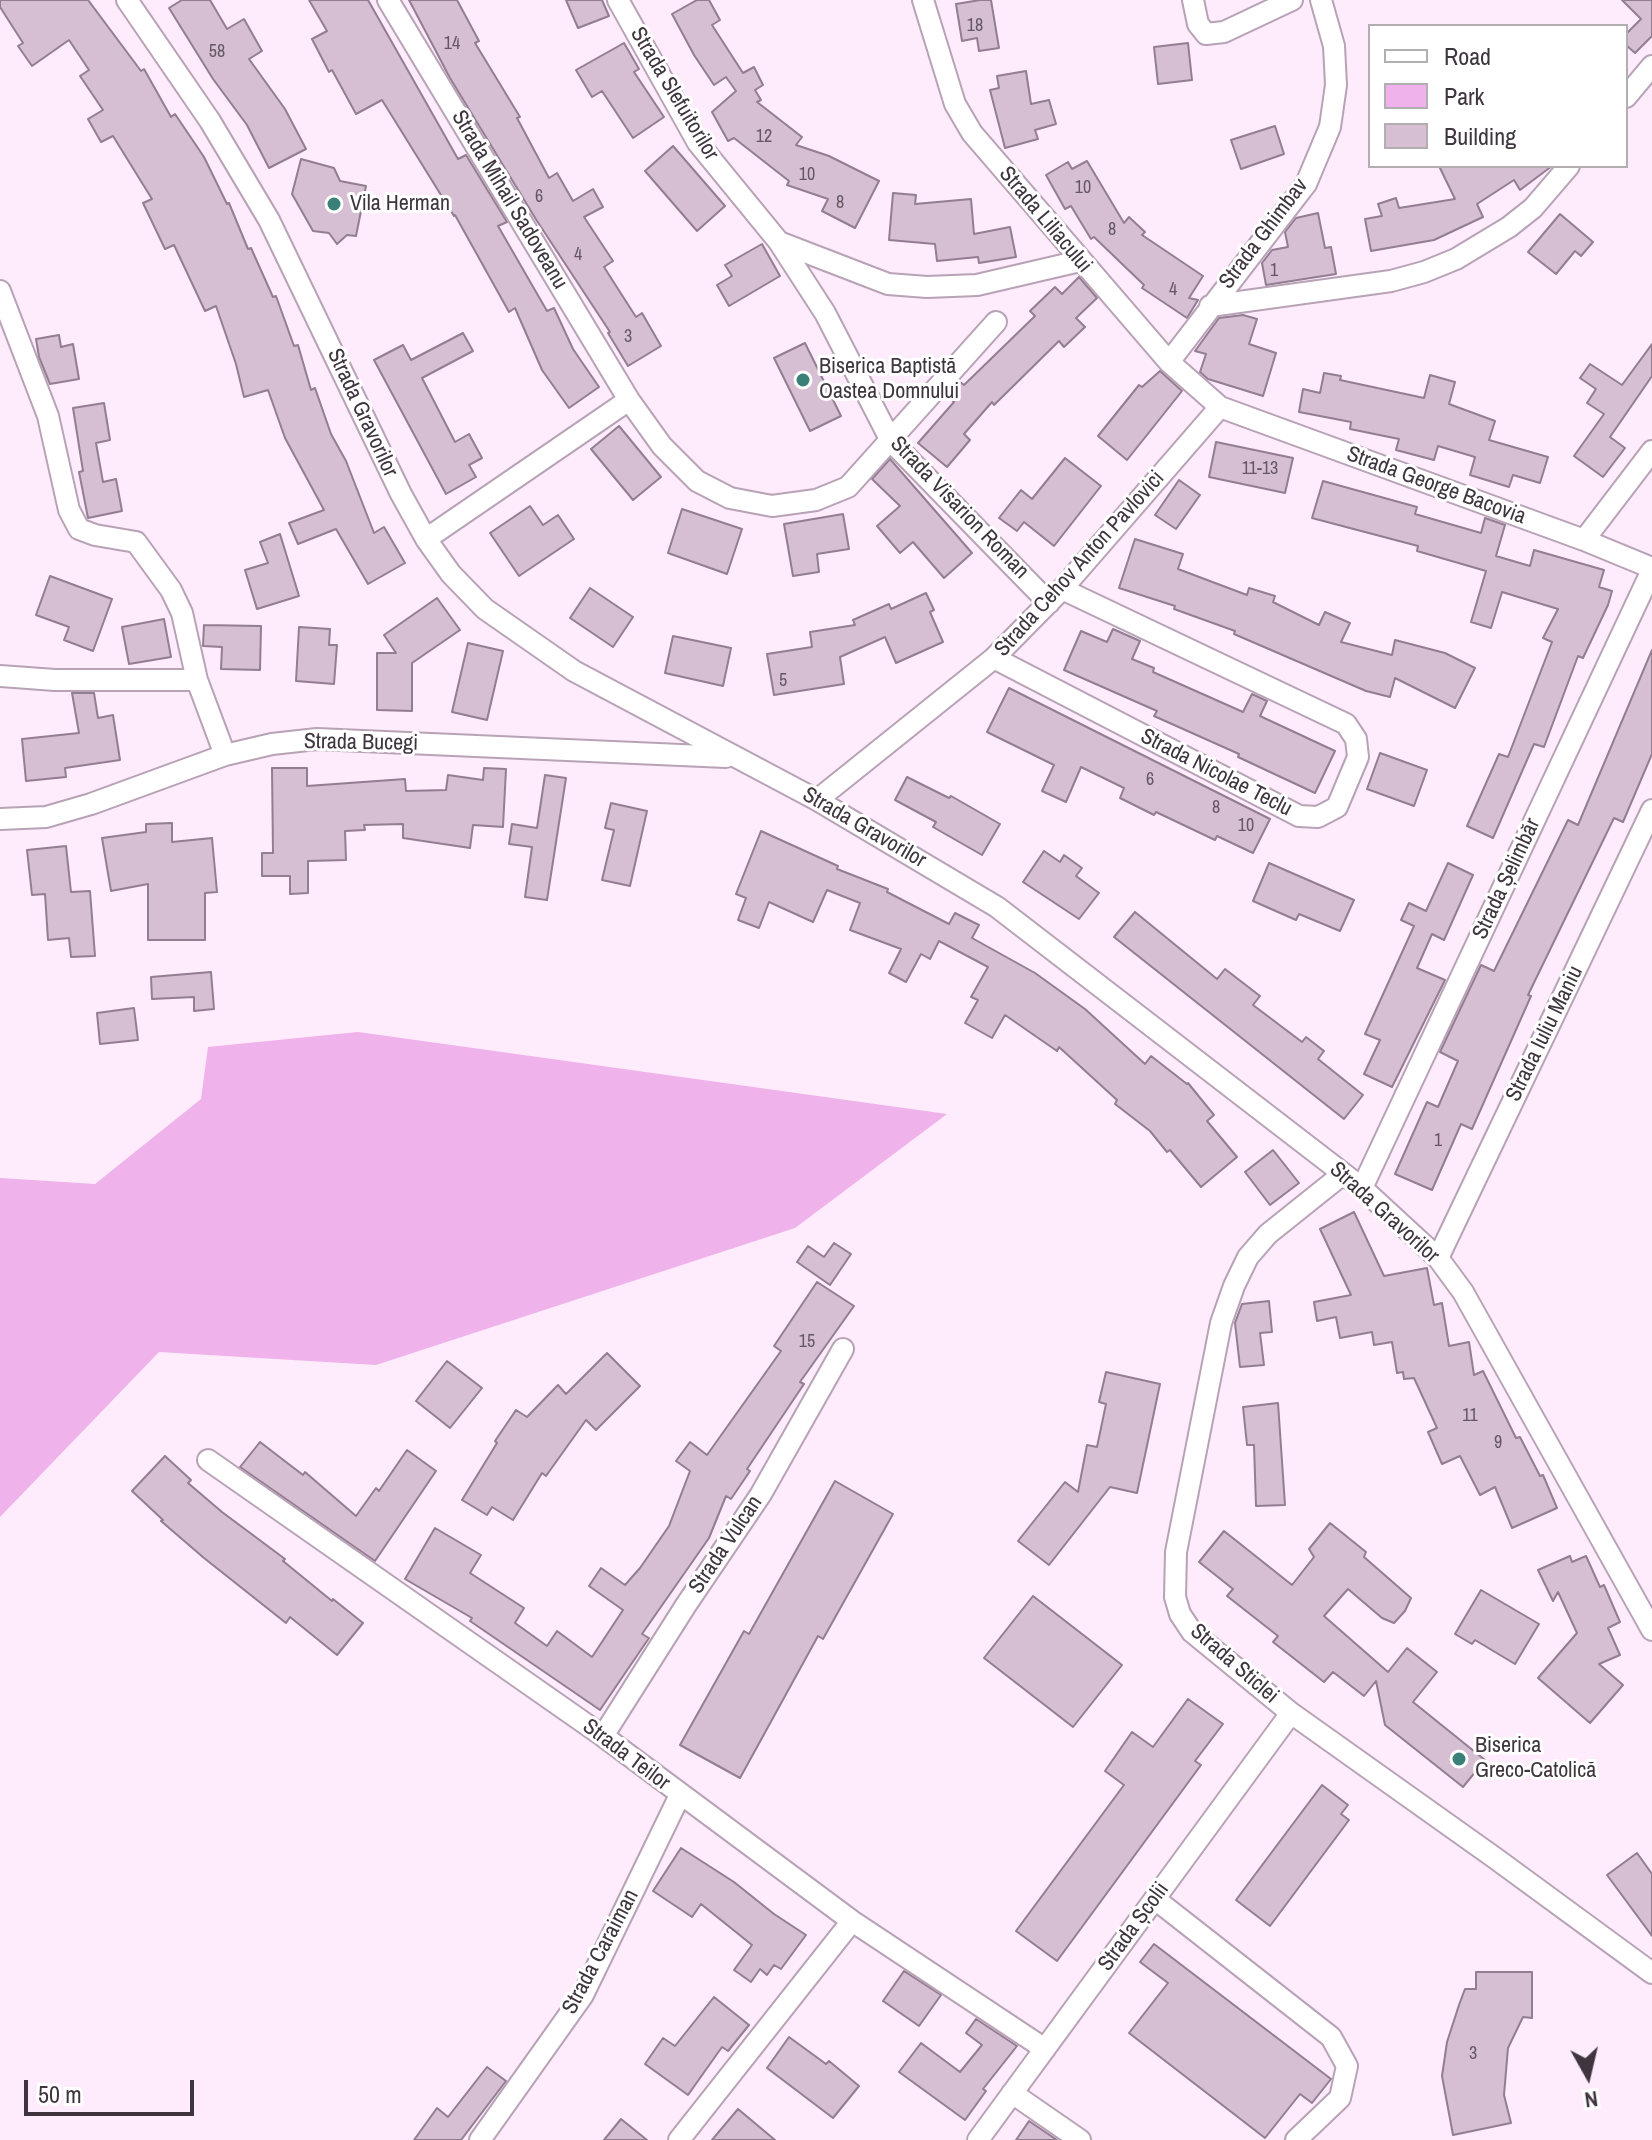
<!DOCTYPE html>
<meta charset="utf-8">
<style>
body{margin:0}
#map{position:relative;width:1652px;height:2140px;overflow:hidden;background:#feebfc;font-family:"Archivo Narrow",sans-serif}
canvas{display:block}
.legend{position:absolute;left:1368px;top:24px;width:260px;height:144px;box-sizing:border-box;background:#fff;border:2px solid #b2aeb2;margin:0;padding:10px 14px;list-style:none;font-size:24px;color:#3e353e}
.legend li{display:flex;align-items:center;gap:16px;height:40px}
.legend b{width:40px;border:2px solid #b2aeb2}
.north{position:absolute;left:1548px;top:2036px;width:80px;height:80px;-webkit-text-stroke:6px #fff;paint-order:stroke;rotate:172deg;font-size:22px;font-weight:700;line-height:32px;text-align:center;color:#3e353e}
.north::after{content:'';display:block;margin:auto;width:28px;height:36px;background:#3e353e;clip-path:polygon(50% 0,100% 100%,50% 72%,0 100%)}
.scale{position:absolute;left:24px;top:2080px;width:170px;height:36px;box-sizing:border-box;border:4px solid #3e353e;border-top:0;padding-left:10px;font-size:24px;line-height:28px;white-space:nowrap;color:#3e353e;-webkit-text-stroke:6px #fff;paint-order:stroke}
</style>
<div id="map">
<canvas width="1652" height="2140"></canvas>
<ul class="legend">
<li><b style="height:10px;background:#fff"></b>Road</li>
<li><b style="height:22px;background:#efb2eb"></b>Park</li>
<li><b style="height:22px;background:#d6bed3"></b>Building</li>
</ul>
<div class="north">N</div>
<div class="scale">50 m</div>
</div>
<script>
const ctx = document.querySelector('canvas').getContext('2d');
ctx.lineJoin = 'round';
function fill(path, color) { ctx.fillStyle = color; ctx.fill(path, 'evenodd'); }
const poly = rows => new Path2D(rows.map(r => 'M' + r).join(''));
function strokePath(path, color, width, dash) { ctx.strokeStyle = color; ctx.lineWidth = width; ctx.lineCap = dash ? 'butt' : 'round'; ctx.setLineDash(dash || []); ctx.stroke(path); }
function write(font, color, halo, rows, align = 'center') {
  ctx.font = font + ' "Archivo Narrow",sans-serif'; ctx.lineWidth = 6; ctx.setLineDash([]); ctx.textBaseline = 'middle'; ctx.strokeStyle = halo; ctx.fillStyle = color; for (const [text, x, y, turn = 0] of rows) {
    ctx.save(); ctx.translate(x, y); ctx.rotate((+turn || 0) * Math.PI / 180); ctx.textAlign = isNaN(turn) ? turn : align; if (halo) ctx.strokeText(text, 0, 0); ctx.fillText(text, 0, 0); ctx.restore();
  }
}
fill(poly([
 [358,1032,947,1114,795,1228,376,1365,159,1352,0,1517,0,1178,95,1184,201,1099,208,1047]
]), '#efb2eb');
const building = poly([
 [0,0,88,0,141,71,144,69,171,117,175,114,204,157,227,204,229,203,248,249,251,248,273,297,276,296,294,346,298,345,311,390,315,388,331,434,346,461,374,533,384,527,405,563,368,584,336,529,298,544,289,523,324,510,285,438,268,390,244,397,236,364,216,306,205,311,174,245,165,249,143,203,152,199,113,136,101,142,88,119,103,110,80,76,89,70,69,40,32,66,18,46,23,43,0,7,0,0],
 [182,0,210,0,227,29,244,19,262,51,249,59,285,109,306,149,269,168,247,125,213,79,169,8,182,0],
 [309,0,368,0,458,159,466,155,507,222,498,226,547,311,554,308,573,349,599,387,569,408,542,370,515,308,509,312,455,215,454,216,382,100,356,114,332,70,329,72,312,39,327,31,309,0],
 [409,0,457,0,479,41,475,43,520,117,517,118,549,178,557,173,573,201,593,189,603,207,584,217,613,261,604,267,636,317,642,313,661,346,628,366,608,333,610,332,537,221,450,78,409,0],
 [566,0,602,0,609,16,578,28,566,0],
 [697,0,709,0,720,20,712,25,743,73,754,67,763,85,755,90,761,100,757,102,802,137,796,145,829,156,879,181,855,228,822,211,828,199,787,185,789,181,734,138,728,141,712,112,736,91,726,77,714,85,694,55,672,14,697,0],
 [980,0,991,0,999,48,979,51,977,38,962,41,956,4,980,0],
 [1622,0,1652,0,1652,36,1635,53,1626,45,1626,34,1641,19,1622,0],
 [624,43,639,69,634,72,664,117,633,138,602,91,592,97,576,70,624,43],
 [1188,43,1192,80,1158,84,1154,47,1188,43],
 [1026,71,1031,104,1049,100,1056,124,1035,130,1038,139,1005,148,990,90,999,88,997,76,1026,71],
 [1275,126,1284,154,1241,169,1231,140,1275,126],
 [673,146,725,206,697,231,645,171,673,146],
 [301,159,334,168,340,181,366,186,356,236,347,235,337,244,329,233,313,231,292,194,301,159],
 [1087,161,1124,223,1129,217,1145,232,1142,235,1203,276,1189,298,1198,300,1187,318,1142,288,1144,285,1094,237,1091,239,1071,206,1065,209,1046,175,1068,162,1072,169,1087,161],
 [1439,166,1552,166,1520,190,1514,180,1477,204,1483,217,1434,240,1371,251,1365,219,1382,216,1378,204,1396,198,1399,208,1455,199,1439,166],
 [893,193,916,195,915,204,971,199,974,234,1010,227,1016,257,979,263,978,257,937,261,935,244,889,240,893,193],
 [1318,213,1325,248,1331,247,1336,274,1266,285,1262,263,1272,250,1288,247,1285,232,1296,218,1318,213],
 [1560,214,1593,242,1581,256,1575,251,1556,274,1528,252,1560,214],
 [762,244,780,276,729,306,717,285,732,276,725,265,762,244],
 [1079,277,1097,298,1076,318,1085,327,1064,347,1059,341,994,405,992,402,964,434,970,440,947,467,918,443,954,402,947,396,960,382,964,385,1035,316,1030,311,1055,287,1062,294,1079,277],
 [1243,315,1257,319,1249,344,1276,353,1263,396,1208,379,1200,372,1206,354,1195,351,1219,318,1243,315],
 [463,333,473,351,422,378,455,442,469,434,482,458,469,465,476,477,446,494,374,360,403,345,411,360,463,333],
 [59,335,61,347,73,344,79,379,50,384,39,357,36,339,59,335],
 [805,343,841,416,810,431,774,358,805,343],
 [1652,344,1652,376,1610,437,1625,448,1603,477,1574,456,1604,414,1587,403,1596,389,1580,378,1590,364,1622,385,1652,344],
 [1160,371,1182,391,1127,460,1098,436,1139,385,1142,387,1160,371],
 [1324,373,1341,376,1340,380,1424,398,1430,375,1455,382,1449,404,1495,421,1489,440,1548,457,1540,483,1513,475,1509,487,1470,475,1475,457,1438,446,1434,460,1396,450,1399,439,1350,429,1351,422,1299,412,1303,389,1320,393,1324,373],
 [104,403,110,440,96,443,103,482,116,479,122,511,88,518,79,472,83,471,73,408,104,403],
 [619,426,661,477,633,500,591,449,619,426],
 [1216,442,1293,458,1285,493,1209,477,1216,442],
 [1065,458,1101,486,1054,546,1024,522,1017,531,999,518,1021,490,1032,499,1065,458],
 [890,459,972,553,944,578,913,542,900,553,877,526,900,506,872,479,890,459],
 [1179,480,1200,495,1176,529,1155,515,1179,480],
 [1323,481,1417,507,1415,514,1481,533,1485,518,1505,525,1496,556,1530,566,1534,550,1604,570,1599,587,1612,591,1608,605,1583,658,1578,656,1544,747,1534,744,1493,838,1467,826,1499,754,1508,757,1552,642,1543,638,1558,609,1502,592,1491,628,1471,622,1486,571,1417,551,1418,546,1312,518,1323,481],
 [530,506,543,525,558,515,574,539,519,576,490,533,530,506],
 [682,509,742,529,727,574,668,553,682,509],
 [843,514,849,549,817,554,819,572,793,576,784,524,843,514],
 [280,534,299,596,257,609,245,570,268,563,260,542,280,534],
 [1135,539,1183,554,1178,569,1247,595,1249,588,1275,596,1273,602,1319,625,1325,612,1350,623,1341,642,1392,655,1395,640,1445,653,1475,668,1455,708,1395,678,1390,697,1366,691,1234,634,1235,631,1174,609,1175,606,1119,588,1135,539],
 [50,576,112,599,93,651,64,640,69,627,36,615,50,576],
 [590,588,633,617,613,647,570,618,590,588],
 [926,593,934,610,930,612,943,642,896,663,885,637,840,657,844,684,774,695,767,654,812,647,810,632,855,625,853,620,889,604,891,609,926,593],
 [437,598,460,630,412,663,412,711,377,710,377,653,396,653,384,635,437,598],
 [164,619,171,657,129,664,122,627,164,619],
 [204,625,261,626,260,670,221,669,222,647,203,646,204,625],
 [299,627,330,629,329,645,337,645,334,684,296,681,299,627],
 [1113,629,1140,641,1132,659,1154,668,1153,672,1243,712,1252,694,1267,701,1260,716,1335,751,1315,793,1238,757,1239,754,1154,716,1157,711,1064,670,1081,631,1107,642,1113,629],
 [673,636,731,648,723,686,665,673,673,636],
 [468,643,503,651,487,720,452,712,468,643],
 [1652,650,1652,754,1623,822,1614,818,1528,995,1531,996,1472,1129,1461,1124,1432,1190,1395,1174,1427,1102,1438,1107,1458,1061,1440,1052,1481,965,1494,971,1568,820,1578,825,1652,650],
 [1009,688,1270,819,1253,853,1217,836,1215,840,1156,812,1154,815,1120,798,1124,788,1081,767,1066,802,1042,791,1054,765,987,732,1009,688],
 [72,693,94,693,98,718,113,715,120,760,65,768,66,777,26,781,22,739,79,733,72,693],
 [1380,753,1427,770,1414,806,1367,789,1380,753],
 [272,768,307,768,307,786,405,779,406,791,446,790,448,775,483,780,484,768,506,769,503,827,473,825,470,848,403,838,403,824,364,825,365,830,345,831,346,860,308,861,308,893,290,894,290,876,262,876,262,853,273,853,272,768],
 [545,775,566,778,547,900,525,897,532,847,509,844,512,824,537,828,545,775],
 [907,777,949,798,951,796,1000,824,982,855,933,827,936,822,895,800,907,777],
 [611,803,647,811,630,886,602,880,614,830,605,828,611,803],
 [172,823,172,842,212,838,217,892,205,893,205,940,148,940,148,884,111,891,102,838,146,832,146,824,172,823],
 [761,831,838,866,837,869,888,889,887,892,949,924,955,913,979,925,972,938,1035,973,1085,1009,1145,1064,1151,1056,1187,1084,1188,1083,1214,1115,1207,1121,1237,1157,1201,1187,1170,1150,1167,1152,1150,1131,1115,1104,1117,1100,1059,1047,1057,1051,1005,1015,992,1038,965,1023,978,1000,971,997,988,967,939,941,930,959,921,954,906,982,889,973,901,949,850,930,860,903,827,890,813,922,769,902,759,928,738,920,746,898,736,894,761,831],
 [66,846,71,892,90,891,95,956,71,957,69,938,48,940,45,894,32,895,27,850,66,846],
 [1044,851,1060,862,1064,855,1082,868,1076,876,1099,893,1079,919,1023,882,1044,851],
 [1269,863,1354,900,1340,931,1299,914,1296,920,1253,901,1269,863],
 [1448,863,1473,875,1444,940,1432,934,1417,968,1445,980,1392,1087,1364,1074,1380,1040,1365,1034,1414,926,1401,920,1409,903,1426,911,1448,863],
 [1135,912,1217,979,1225,969,1260,996,1253,1005,1302,1042,1306,1037,1324,1051,1318,1059,1363,1095,1344,1119,1114,937,1135,912],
 [211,972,214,1009,194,1011,194,997,152,999,151,977,211,972],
 [134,1008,138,1040,100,1044,97,1013,134,1008],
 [1273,1150,1299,1183,1270,1205,1245,1172,1273,1150],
 [1354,1212,1384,1276,1427,1268,1434,1305,1442,1303,1449,1346,1469,1342,1474,1375,1483,1371,1516,1438,1520,1437,1540,1476,1543,1475,1557,1508,1512,1528,1495,1487,1480,1495,1460,1456,1442,1464,1428,1432,1437,1428,1414,1378,1404,1379,1403,1372,1397,1373,1392,1342,1374,1345,1372,1332,1340,1338,1336,1317,1317,1321,1314,1302,1351,1295,1320,1229,1354,1212],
 [834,1243,851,1254,830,1285,797,1262,808,1246,824,1257,834,1243],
 [817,1282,854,1306,800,1382,804,1384,747,1469,750,1471,731,1499,726,1496,709,1538,642,1634,649,1638,600,1710,470,1621,472,1618,405,1579,435,1528,481,1555,470,1573,524,1608,515,1623,547,1646,557,1631,592,1657,623,1610,589,1586,601,1568,625,1585,640,1568,669,1526,690,1471,676,1461,690,1442,707,1455,781,1351,774,1346,817,1282],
 [1269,1301,1272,1332,1260,1333,1264,1365,1240,1367,1235,1323,1242,1304,1269,1301],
 [607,1353,640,1386,596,1430,586,1420,546,1476,542,1473,513,1520,492,1507,487,1515,462,1500,497,1443,495,1441,516,1410,527,1417,558,1385,566,1394,607,1353],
 [447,1361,482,1388,450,1428,416,1401,447,1361],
 [1106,1372,1160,1384,1137,1493,1110,1487,1049,1565,1018,1541,1065,1482,1078,1492,1087,1445,1097,1447,1106,1404,1099,1402,1106,1372],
 [1278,1403,1285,1505,1256,1506,1254,1445,1247,1445,1243,1407,1278,1403],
 [260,1442,303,1475,305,1472,356,1516,376,1488,379,1491,407,1450,436,1471,375,1561,240,1467,260,1442],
 [165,1456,191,1480,188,1483,222,1512,285,1559,283,1561,332,1601,333,1599,363,1623,337,1655,290,1617,286,1623,204,1558,161,1521,163,1520,132,1491,165,1456],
 [835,1481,893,1514,823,1639,818,1636,740,1778,680,1745,744,1631,749,1634,835,1481],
 [1330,1523,1366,1552,1364,1557,1411,1598,1405,1611,1394,1623,1382,1618,1348,1589,1324,1616,1388,1672,1407,1648,1437,1672,1413,1702,1485,1760,1463,1787,1385,1725,1376,1681,1364,1696,1333,1672,1324,1682,1273,1642,1278,1636,1227,1596,1233,1589,1199,1562,1224,1531,1292,1585,1314,1557,1309,1549,1330,1523],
 [1570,1556,1572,1562,1586,1556,1600,1587,1604,1585,1620,1622,1608,1628,1620,1655,1599,1664,1623,1685,1590,1723,1538,1678,1577,1633,1558,1592,1553,1601,1538,1570,1570,1556],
 [1481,1590,1539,1624,1515,1664,1475,1640,1472,1644,1455,1634,1481,1590],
 [1033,1596,1122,1665,1073,1727,984,1658,1033,1596],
 [1188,1699,1223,1724,1195,1761,1201,1765,1057,1961,1016,1931,1124,1785,1105,1771,1132,1732,1153,1747,1188,1699],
 [1322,1785,1348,1805,1341,1814,1349,1820,1270,1926,1236,1900,1322,1785],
 [681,1848,734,1882,774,1914,806,1935,781,1969,774,1965,767,1975,760,1969,751,1982,734,1970,752,1945,701,1904,692,1917,653,1891,681,1848],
 [1637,1853,1652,1874,1652,1936,1607,1875,1637,1853],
 [1154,1944,1331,2079,1312,2103,1300,2094,1265,2138,1129,2033,1168,1983,1140,1962,1154,1944],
 [904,1971,941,1995,919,2026,883,2001,904,1971],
 [1476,1972,1532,1972,1532,2018,1523,2017,1508,2048,1504,2095,1511,2123,1453,2135,1442,2076,1447,2042,1459,2005,1465,1989,1476,1989,1476,1972],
 [714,1997,749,2025,728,2051,722,2047,688,2095,645,2064,663,2038,675,2046,714,1997],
 [976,2019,1017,2046,983,2089,986,2091,965,2120,899,2072,921,2043,960,2072,982,2045,966,2033,976,2019],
 [789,2037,826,2064,829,2061,859,2086,833,2118,767,2068,789,2037],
 [487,2067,506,2081,461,2140,414,2140,437,2108,448,2117,487,2067],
 [738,2109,775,2140,712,2140,738,2109],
 [621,2119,647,2140,604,2140,621,2119],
 [1029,2121,1057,2140,1016,2140,1029,2121]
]);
fill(building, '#d6bed3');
strokePath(building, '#937d91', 2);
const street = poly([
 [127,0,210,121,269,220,401,494,426,539,451,574,485,609,574,671,817,800,997,907,1362,1188,1438,1258,1463,1292,1652,1630],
 [388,0,629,400,662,446,697,481,730,498,772,506,816,500,848,487,996,322],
 [618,0,698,143,779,242,825,313,891,441,1049,603],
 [923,0,955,104,972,133,1169,362,1220,407,1584,540,1652,568],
 [1193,0,1198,24,1206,34,1224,32,1292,0],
 [1626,97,1652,66],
 [779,242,888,284,927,287,977,285,1080,261],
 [0,291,48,416,69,510,79,529,95,535,136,542,171,590,182,613,197,680,225,755],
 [1210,306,1391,281,1424,272,1456,259,1509,227,1533,208,1569,166],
 [1169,362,1306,184,1330,127,1336,85,1334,46,1321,0],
 [426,539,629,400],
 [1584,540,1652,451],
 [994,658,1299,816,1318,817,1337,807,1358,757,1356,739,1346,724,1062,589],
 [0,676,55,680,197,680],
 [817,800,994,658,1062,589,1220,407],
 [0,819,46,817,91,804,225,755,272,744,317,739,726,757],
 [1343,1174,1268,1234,1248,1257,1234,1286,1221,1323,1176,1552,1175,1597,1180,1614,1192,1632,1291,1713,1495,1858,1652,1973],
 [1362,1188,1652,570],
 [1438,1258,1652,810],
 [208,1460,603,1736,852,1921,1045,2049],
 [603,1736,686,1605,761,1494,843,1349],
 [1155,1899,1331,2037,1347,2066,1340,2098,1296,2140],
 [1012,2093,1080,2140],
 [480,2140,583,1995,680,1795],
 [679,2140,852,1921],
 [978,2140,1291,1713]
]);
strokePath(street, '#b8a2b6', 24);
strokePath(street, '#fff', 20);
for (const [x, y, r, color] of [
 [334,204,8,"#398078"],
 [803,380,8,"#398078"],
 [1459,1759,8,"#398078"]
]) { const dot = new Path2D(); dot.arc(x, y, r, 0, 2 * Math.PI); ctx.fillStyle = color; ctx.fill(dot); strokePath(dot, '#fff', 3); }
write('18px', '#645763', null, [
 ["18",975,26],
 ["14",452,44],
 ["58",217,52],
 ["12",764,137],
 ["10",807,175],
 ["10",1083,188],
 ["6",539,197],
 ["8",840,203],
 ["8",1112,230],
 ["4",578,255],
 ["1",1274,271],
 ["4",1173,290],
 ["3",628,337],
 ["11-13",1260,469],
 ["5",783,681],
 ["6",1150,780],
 ["8",1216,808],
 ["10",1246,826],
 ["1",1438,1141],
 ["15",807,1342],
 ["11",1470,1416],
 ["9",1498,1443],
 ["3",1473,2054]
]);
write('22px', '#3e353e', '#fff', [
 ["Strada Slefuitorilor",674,94,59],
 ["Strada Mihail Sadoveanu",509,200,59],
 ["Strada Liliacului",1045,220,50],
 ["Strada Ghimbav",1264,234,-53],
 ["Strada Gravorilor",362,413,65],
 ["Strada George Bacovia",1436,486,20],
 ["Strada Visarion Roman",959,508,46],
 ["Strada Cehov Anton Pavlovici",1080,564,-48],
 ["Strada Bucegi",361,743,1],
 ["Strada Nicolae Teclu",1216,773,27],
 ["Strada Gravorilor",864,828,30],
 ["Strada Șelimbăr",1507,879,-65],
 ["Strada Iuliu Maniu",1545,1034,-64],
 ["Strada Gravorilor",1384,1213,42],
 ["Strada Vulcan",726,1545,-56],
 ["Strada Sticlei",1234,1664,41],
 ["Strada Teilor",626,1755,37],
 ["Strada Școlii",1134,1927,-54],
 ["Strada Caraiman",601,1952,-62]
]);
write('22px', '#3e353e', '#fff', [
 ["Vila Herman",350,204],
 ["Biserica Baptistă",819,367],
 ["Oastea Domnului",819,392],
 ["Biserica",1475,1746],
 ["Greco-Catolică",1475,1771]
], 'left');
</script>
